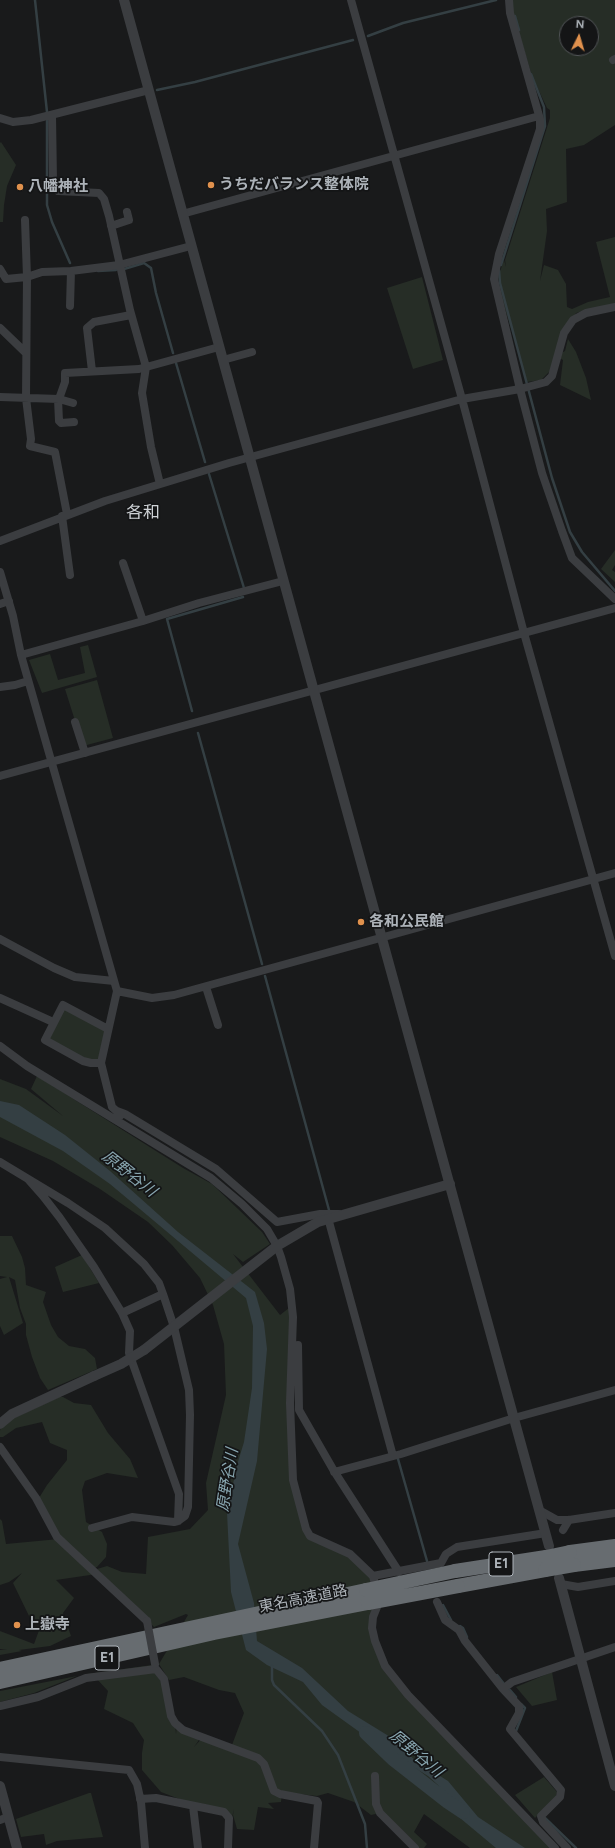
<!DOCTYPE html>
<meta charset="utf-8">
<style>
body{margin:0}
#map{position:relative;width:615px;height:1848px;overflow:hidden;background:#191a1b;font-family:Figtree,sans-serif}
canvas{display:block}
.north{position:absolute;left:559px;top:16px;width:40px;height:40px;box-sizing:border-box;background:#141516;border:1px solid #515457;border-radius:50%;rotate:5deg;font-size:11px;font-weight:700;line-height:16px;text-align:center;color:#adb3b9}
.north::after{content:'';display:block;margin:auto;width:14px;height:18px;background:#e0914d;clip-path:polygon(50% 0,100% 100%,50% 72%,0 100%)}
</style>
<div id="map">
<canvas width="615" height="1848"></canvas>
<div class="north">N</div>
</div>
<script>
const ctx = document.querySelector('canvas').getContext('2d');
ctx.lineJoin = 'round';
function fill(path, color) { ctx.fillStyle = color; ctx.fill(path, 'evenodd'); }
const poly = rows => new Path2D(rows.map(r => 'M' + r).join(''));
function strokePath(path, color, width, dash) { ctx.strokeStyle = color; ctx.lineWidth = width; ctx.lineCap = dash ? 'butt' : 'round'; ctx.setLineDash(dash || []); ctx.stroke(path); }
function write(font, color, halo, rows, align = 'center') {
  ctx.font = font + ' Figtree,"Noto Sans JP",sans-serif'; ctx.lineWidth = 3.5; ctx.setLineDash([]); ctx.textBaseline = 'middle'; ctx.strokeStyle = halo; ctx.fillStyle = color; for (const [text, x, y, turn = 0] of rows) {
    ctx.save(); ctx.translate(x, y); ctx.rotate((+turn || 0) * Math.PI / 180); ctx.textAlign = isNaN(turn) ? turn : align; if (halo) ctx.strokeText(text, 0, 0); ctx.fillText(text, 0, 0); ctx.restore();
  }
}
fill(poly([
 [509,0,615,0,615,125,584,145,566,149,567,202,546,209,547,231,540,281,544,265,558,270,566,284,567,307,572,309,588,302,610,297,596,242,615,237,615,305,595,308,576,313,559,354,565,351,568,339,576,352,586,378,591,400,560,385,563,360,555,356,552,369,541,380,527,382,502,299,498,277,504,260,506,267,505,260,550,118,550,110,547,108,532,76],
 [567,24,591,24,591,48,567,48],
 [1,142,16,165,7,186,4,205,3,222,0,222,0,143],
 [422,277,443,360,413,369,387,288],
 [615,550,615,565,612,570,615,572,615,582,601,569],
 [88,645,97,677,42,693,29,660,50,654,58,680,85,673,80,647],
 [97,680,113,738,83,746,65,689],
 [63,1007,106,1030,99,1061,92,1062,47,1039],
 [37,1076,183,1168,212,1184,262,1232,270,1244,243,1262,233,1254,280,1315,289,1308,291,1456,310,1536,354,1558,373,1576,373,1624,385,1666,555,1848,470,1848,424,1814,414,1832,427,1844,424,1848,416,1848,380,1813,371,1815,354,1802,328,1793,317,1796,282,1792,281,1802,268,1803,274,1809,258,1807,254,1830,237,1829,233,1815,234,1809,229,1830,229,1818,161,1792,142,1770,142,1753,144,1740,133,1723,104,1709,108,1691,95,1677,87,1674,152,1665,166,1691,175,1723,176,1734,177,1724,201,1737,194,1747,203,1737,232,1745,244,1713,235,1693,219,1690,184,1677,169,1680,159,1664,188,1615,186,1614,154,1627,97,1569,107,1566,122,1572,146,1574,148,1537,190,1529,208,1510,206,1483,226,1395,224,1344,213,1305,200,1278,172,1245,148,1222,100,1189,53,1161,0,1137,0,1079,26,1089,63,1116,31,1089],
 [0,1236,12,1236,22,1257,25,1268,26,1285,46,1292,43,1302,51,1325,58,1337,69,1346,85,1349,95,1358,97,1369,48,1390,40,1378,32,1357,26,1335,26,1324,20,1308,15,1280,9,1277,23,1323,4,1335,0,1326,0,1279,7,1277,0,1276],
 [82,1255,99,1283,63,1292,55,1267],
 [59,1397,63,1397,74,1403,91,1405,108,1433,130,1459,138,1478,107,1473,85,1481,82,1490,86,1522,102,1532,107,1544,106,1557,97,1567,92,1569,97,1574,56,1580,74,1598,63,1613,71,1636,50,1646,19,1650,22,1651,0,1655,0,1650,7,1650,0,1649,0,1631,34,1644,41,1625,30,1618,13,1583,22,1573,9,1582,0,1585,0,1519,2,1521,6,1544,59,1539,39,1498,47,1485,67,1460,67,1450,50,1443,42,1422,16,1428,3,1437,0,1437,0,1431,1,1425,14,1418],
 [552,1672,557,1700,532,1706,516,1687],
 [77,1676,34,1693,0,1702,0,1691],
 [544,1777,557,1792,556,1797,535,1818,515,1795],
 [89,1793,91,1793,103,1837,57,1841,46,1845,44,1834,21,1837,16,1819]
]), '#262d26');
fill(poly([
 [0,1101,19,1105,65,1135,110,1171,178,1232,255,1292,264,1323,267,1349,257,1461,238,1544,254,1603,257,1641,302,1668,348,1711,387,1735,416,1761,448,1781,478,1817,525,1848,496,1848,454,1813,438,1785,428,1776,379,1746,322,1705,303,1682,267,1665,246,1650,231,1592,227,1513,237,1465,244,1442,252,1388,253,1326,246,1298,110,1184,63,1151,0,1117]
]), '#343f43');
strokePath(poly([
 [35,0,47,112],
 [515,16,519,30],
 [368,36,403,23,496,0],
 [157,90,195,82,353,40],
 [47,121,47,205,52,222,70,263],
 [501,265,545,126,544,107,531,74],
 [124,269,144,263,151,268,156,293,173,353],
 [499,270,500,283,552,478,570,532,582,552,615,591],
 [98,271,116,270],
 [176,363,205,462],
 [209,474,244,588],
 [192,711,167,619,243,597],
 [198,733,262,964],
 [265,976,329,1210],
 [398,1459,427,1561],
 [443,1605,451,1620],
 [460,1626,463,1628,467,1637],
 [272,1666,272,1680,274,1685,322,1731,338,1755,365,1824,367,1848],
 [497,1675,504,1684],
 [510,1690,516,1697],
 [516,1731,525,1708,521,1704],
 [545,1818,576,1848]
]), '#343f43', 2.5);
strokePath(poly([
 [366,1733,393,1759,448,1802,463,1812]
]), '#343f43', 14);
strokePath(poly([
 [351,0,462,399,524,633,615,956],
 [509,0,510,13,540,119,540,129,499,254,494,279,520,389,542,473,562,531,572,558,615,599],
 [613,60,615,59],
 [52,115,53,181,55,187,58,191,99,193,104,199,109,216,130,310,146,367,142,393,151,447,160,484],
 [0,118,13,122,31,120,149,90],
 [182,214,539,116],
 [25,220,27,277,26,398,31,439,30,446,55,452,67,514],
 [111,226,129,220,127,212],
 [0,269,6,279,27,277,42,272,71,271,119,265,191,246],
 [70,306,71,271],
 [0,328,26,353],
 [223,360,252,352],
 [92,371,87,328,94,322,131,315],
 [0,397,59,399,65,382,65,373,139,369,219,347],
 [58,399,59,421,61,423,74,422],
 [59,399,73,403],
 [62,516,70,575],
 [0,541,105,501,229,463,462,399,520,389,546,382,552,376,564,333,573,320,586,313,615,307],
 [123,563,143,621],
 [0,572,13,616,21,655,117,991,101,1063,91,1063,83,1061,45,1040,63,1005,108,1029],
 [0,604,9,601],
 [21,655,143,621,199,603,283,581],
 [0,687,15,685,28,681],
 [75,722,85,753],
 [0,776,615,608],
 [0,939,54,968,75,977,114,981],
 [206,987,218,1025],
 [117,991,152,998,174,995,615,873],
 [0,998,53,1022],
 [0,1046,27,1066,211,1178,242,1204,267,1229,277,1246,281,1257,290,1289,293,1317,290,1403,293,1480,306,1529,310,1536,350,1554,373,1576,377,1592,377,1607,373,1617,372,1628,375,1641,385,1666,408,1695,555,1848],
 [101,1063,112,1107,121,1115],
 [117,1111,125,1114,216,1169,277,1222,320,1214,339,1214],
 [0,1162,68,1203,105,1228,144,1264,159,1283,163,1294],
 [28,1179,43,1196,60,1218,94,1267,122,1313,130,1331,129,1353,179,1494,178,1521],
 [328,1218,393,1456],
 [298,1345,299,1410,334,1471,399,1572],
 [0,1447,36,1498,57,1537,147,1621],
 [334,1472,401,1454,514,1418,615,1390],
 [539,1510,557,1520,569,1520,615,1513],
 [92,1528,132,1517,174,1522,178,1521,185,1516,188,1507,190,1415,189,1390,174,1327,163,1294,122,1313],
 [563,1530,569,1520],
 [373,1576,441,1563,446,1554,457,1547,546,1533],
 [561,1584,578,1587,615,1581],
 [437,1602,445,1620,459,1630,465,1641,503,1689,519,1706,519,1713,510,1729,561,1790,560,1797,541,1816,543,1822,567,1848],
 [503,1689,512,1682,615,1647],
 [0,1706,38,1697,86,1678,156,1669,164,1679,171,1716,175,1723,183,1730,258,1758,264,1764,274,1791,280,1794,317,1801,318,1803,314,1848],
 [0,1757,129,1770,137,1784,141,1802,145,1848],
 [375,1776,376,1804,380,1813,415,1848],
 [140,1799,156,1798,224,1812,229,1818,228,1848],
 [193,1806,198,1848],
 [0,1820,8,1817]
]), '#3b3d40', 8);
strokePath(poly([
 [124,0,549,1546],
 [144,1350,277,1246,318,1222,450,1184],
 [0,1424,12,1414,94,1376],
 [559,1578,615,1786],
 [0,1786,17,1848]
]), '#3b3d40', 10);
strokePath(poly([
 [570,1552,615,1546],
 [574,1565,615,1560],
 [455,1571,546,1557],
 [458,1586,545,1570],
 [0,1669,366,1590],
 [0,1682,214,1633,368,1603]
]), '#676c70', 14);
strokePath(poly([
 [147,1621,155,1664]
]), '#3b3d40', 8);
strokePath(poly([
 [94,1376,121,1364,144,1350]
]), '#3b3d40', 10);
strokePath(poly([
 [546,1557,570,1552],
 [545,1570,574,1565],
 [366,1590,455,1571],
 [368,1603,458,1586]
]), '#676c70', 14);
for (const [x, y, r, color] of [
 [211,185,4,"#e0914d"],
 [20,187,4,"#e0914d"],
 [361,922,4,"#e0914d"],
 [17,1625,4,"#e0914d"]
]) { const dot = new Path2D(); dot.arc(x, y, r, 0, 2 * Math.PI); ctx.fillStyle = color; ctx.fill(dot); strokePath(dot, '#141516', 1.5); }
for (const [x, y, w] of [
 [501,1564,24],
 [107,1658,24]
]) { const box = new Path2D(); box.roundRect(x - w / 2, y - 12, w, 24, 3); ctx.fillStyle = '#141516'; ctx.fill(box); strokePath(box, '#adb3b9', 1); }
write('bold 14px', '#adb3b9', null, [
 ["E1",501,1564],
 ["E1",107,1658]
]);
write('bold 15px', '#adb3b9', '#141516', [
 ["うちだバランス整体院",219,185],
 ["八幡神社",28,187],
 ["各和公民館",369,922],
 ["上嶽寺",25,1625]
], 'left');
write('15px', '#adb3b9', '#141516', [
 ["東名高速道路",303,1599,-11]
]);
write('italic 16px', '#88a6b0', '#141516', [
 ["原野谷川",129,1174,38],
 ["原野谷川",228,1480,-81],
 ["原野谷川",416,1754,40]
]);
write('17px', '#ced2d6', '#141516', [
 ["各和",143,513]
]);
</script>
